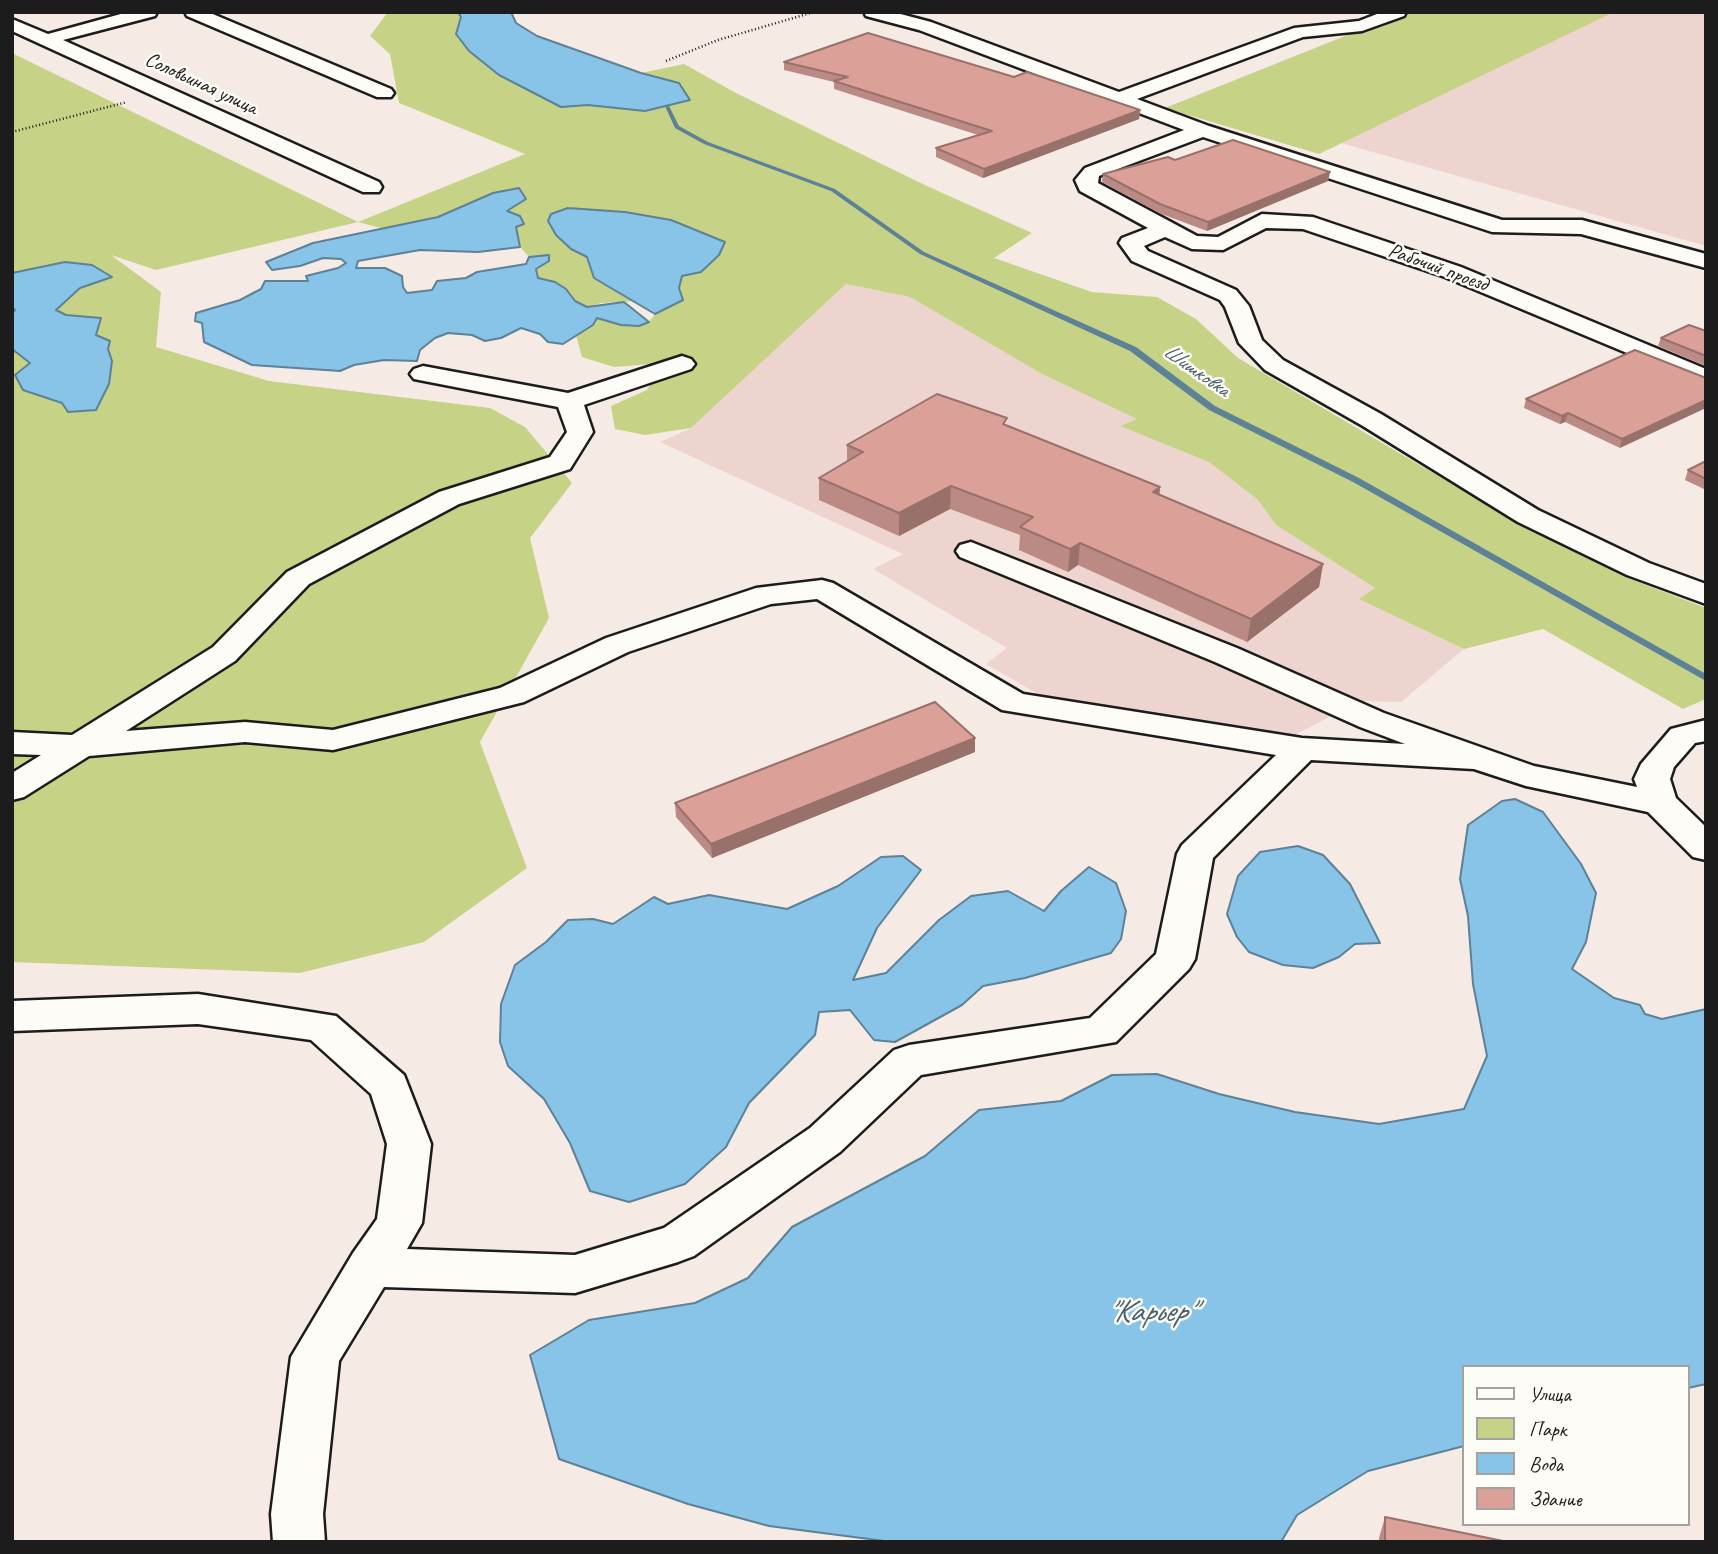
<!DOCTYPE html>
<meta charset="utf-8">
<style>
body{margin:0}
#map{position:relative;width:1718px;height:1554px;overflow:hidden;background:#f6eae4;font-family:Caveat,sans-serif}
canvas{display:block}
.frame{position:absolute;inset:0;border:14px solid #1c1c1c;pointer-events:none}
.legend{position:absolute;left:1462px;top:1365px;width:228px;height:161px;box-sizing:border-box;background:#fdfcf7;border:2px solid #a3a29f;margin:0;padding:9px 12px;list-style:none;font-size:21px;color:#1c1c1c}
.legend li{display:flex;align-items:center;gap:14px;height:35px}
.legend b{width:35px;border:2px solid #a3a29f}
</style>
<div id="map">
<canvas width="1718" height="1554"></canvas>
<div class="frame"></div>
<ul class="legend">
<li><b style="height:9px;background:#fdfcf7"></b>Улица</li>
<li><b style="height:19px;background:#c6d387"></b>Парк</li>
<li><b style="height:19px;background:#88c4e8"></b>Вода</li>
<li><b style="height:19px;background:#dba199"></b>Здание</li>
</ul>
</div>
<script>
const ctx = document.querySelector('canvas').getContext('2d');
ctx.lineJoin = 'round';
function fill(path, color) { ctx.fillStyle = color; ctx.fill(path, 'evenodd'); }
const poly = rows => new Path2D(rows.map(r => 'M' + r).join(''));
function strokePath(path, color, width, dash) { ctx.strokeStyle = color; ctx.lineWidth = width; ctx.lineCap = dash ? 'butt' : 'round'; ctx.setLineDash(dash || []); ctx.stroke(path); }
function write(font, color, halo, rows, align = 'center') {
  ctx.font = font + ' Caveat,sans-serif'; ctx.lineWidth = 5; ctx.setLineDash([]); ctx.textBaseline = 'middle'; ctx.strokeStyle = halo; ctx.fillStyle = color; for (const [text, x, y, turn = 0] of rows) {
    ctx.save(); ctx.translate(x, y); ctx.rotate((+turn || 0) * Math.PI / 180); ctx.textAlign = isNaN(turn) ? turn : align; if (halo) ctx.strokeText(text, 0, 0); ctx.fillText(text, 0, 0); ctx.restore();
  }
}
fill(poly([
 [1604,12,1706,12,1706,246,1334,141],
 [846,284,910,297,1042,374,1138,419,1121,426,1209,462,1258,500,1276,525,1375,588,1360,599,1464,649,1401,702,1360,701,1293,736,1162,727,1045,698,986,664,1007,648,873,569,903,554,660,442,691,428]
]), '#eed4ce');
fill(poly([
 [388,12,458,12,561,107,588,105,645,111,679,83,641,73,684,64,736,93,929,187,1032,233,994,258,1092,292,1157,297,1196,319,1238,358,1518,523,1633,580,1706,608,1706,699,1683,709,1543,629,1464,649,1359,599,1375,588,1276,525,1258,500,1209,462,1120,426,1137,419,1042,374,910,297,846,284,691,428,645,435,615,429,611,406,647,390,663,363,614,367,582,357,576,335,593,325,597,318,621,325,639,326,649,322,655,314,682,301,679,288,682,276,725,242,699,232,571,249,587,257,594,278,637,301,601,303,587,307,575,301,566,289,555,282,537,278,536,269,548,261,549,255,529,257,520,247,516,227,524,224,506,211,525,199,518,189,493,193,438,217,385,229,358,222,156,270,111,255,161,292,156,347,269,381,490,408,525,427,572,483,530,538,549,618,480,742,527,868,424,942,300,973,12,962,12,53,358,222,525,154,399,103,390,54,370,36],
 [1405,12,1614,12,1319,154,1165,108]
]), '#c6d387');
const water = poly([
 [458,12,511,12,516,23,537,36,641,73,679,83,690,100,645,111,588,105,561,107,499,75,469,51,456,34,461,17,458,12],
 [519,188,526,199,507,211,520,216,524,224,516,227,520,247,478,252,420,250,358,261,356,268,385,268,402,276,403,287,407,293,432,290,437,281,466,278,477,272,526,264,529,257,549,255,549,261,536,269,538,278,555,282,566,289,575,301,587,307,624,302,649,322,639,326,621,325,597,318,593,325,563,344,548,342,540,334,521,328,501,338,485,341,472,335,448,333,435,338,420,350,417,361,384,360,354,365,340,371,252,365,204,342,202,323,195,321,196,313,240,300,261,289,265,281,308,281,306,276,338,268,346,263,341,259,323,258,300,266,272,270,266,262,313,243,438,217,493,193,519,188],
 [568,208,625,212,671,220,725,242,719,255,701,272,682,276,679,288,683,300,655,314,594,278,587,257,571,249,556,235,548,221,551,214,568,208],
 [65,262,92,265,112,277,80,288,56,310,66,315,101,318,96,335,110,341,108,349,112,361,109,384,96,410,68,412,62,403,23,390,15,375,30,363,12,349,12,314,15,310,12,307,12,273,65,262],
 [1515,799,1543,812,1581,864,1596,893,1586,942,1572,969,1614,998,1640,1005,1645,1014,1662,1019,1706,1009,1706,1384,1688,1388,1688,1367,1464,1367,1464,1446,1368,1471,1297,1515,1281,1542,892,1542,769,1526,688,1504,559,1459,530,1355,589,1320,695,1303,748,1278,792,1227,925,1156,979,1110,1061,1101,1112,1075,1157,1074,1219,1094,1295,1112,1379,1124,1464,1109,1487,1056,1473,984,1468,916,1460,879,1468,825,1502,801,1515,799],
 [1298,846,1323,855,1350,884,1380,943,1355,944,1339,957,1313,968,1283,965,1249,952,1237,937,1227,914,1238,876,1260,852,1298,846],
 [903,856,921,870,877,928,853,980,886,973,939,920,971,896,1008,891,1044,911,1061,891,1089,867,1116,883,1126,911,1121,939,1111,953,1025,978,983,986,962,1005,895,1042,874,1040,850,1010,819,1012,815,1035,749,1103,726,1147,685,1184,629,1202,590,1191,570,1143,544,1099,508,1066,500,1042,501,1004,515,965,546,942,568,920,593,919,613,924,654,897,668,904,709,895,787,909,838,886,881,857,903,856]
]);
fill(water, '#88c4e8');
strokePath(water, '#5d8196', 2);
fill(poly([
 [665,106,669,106,679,126,708,142,835,189,924,252,1136,347,1215,406,1359,478,1706,674,1706,681,1353,482,1209,410,1130,351,920,254,831,191,704,144,675,128,665,106]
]), '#5d8196');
const minor = poly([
 [128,12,157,12,155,16,63,40,379,182,382,187,379,192,363,192,12,31,12,19,48,34,128,12],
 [185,12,208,12,391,89,394,93,391,97,377,97,187,16,185,12],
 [864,12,893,12,931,22,1119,92,1294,28,1359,21,1382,12,1406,12,1404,16,1362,31,1303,37,1137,99,1209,126,1502,220,1582,220,1706,254,1706,268,1581,234,1492,232,1203,137,1099,176,1098,183,1197,236,1218,237,1262,214,1313,217,1461,267,1706,369,1706,386,1445,277,1303,229,1266,228,1223,250,1192,249,1165,237,1144,246,1148,251,1236,290,1249,306,1262,340,1283,360,1381,414,1538,510,1649,563,1706,584,1706,604,1627,575,1518,522,1363,426,1265,370,1239,343,1225,307,1220,300,1132,261,1119,243,1122,238,1148,228,1080,191,1075,180,1085,168,1184,130,919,30,866,16,864,12],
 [682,356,691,359,695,364,691,369,584,405,593,432,570,469,459,504,309,584,235,661,126,731,245,722,333,730,500,688,606,638,756,588,822,580,833,583,1023,694,1302,738,1405,744,1360,727,1215,662,960,557,956,551,960,545,971,542,1237,648,1384,713,1534,766,1637,787,1634,779,1641,764,1671,729,1706,720,1706,741,1695,743,1674,767,1670,779,1676,798,1706,827,1706,860,1693,857,1648,812,1526,786,1474,769,1311,760,1213,858,1195,959,1189,969,1116,1042,921,1075,840,1152,694,1256,678,1262,575,1293,384,1287,339,1361,323,1514,325,1542,273,1542,271,1514,291,1357,353,1253,377,1219,387,1144,371,1094,311,1040,198,1024,12,1031,12,1001,198,994,336,1016,404,1075,431,1144,422,1223,407,1249,575,1255,664,1228,810,1128,894,1050,909,1045,1090,1018,1156,954,1177,854,1182,845,1276,755,1002,710,817,599,771,604,628,652,524,702,333,750,245,742,89,756,24,797,12,800,12,773,41,755,12,754,12,732,72,735,213,647,287,572,439,492,550,457,567,432,558,407,414,379,410,374,414,369,423,366,568,393,682,356]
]);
strokePath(minor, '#1c1c1c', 5);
strokePath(poly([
 [666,61,718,40,814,12],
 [12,132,127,102]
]), '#1c1c1c', 2.5, [1, 2.5]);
fill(minor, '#fdfcf7');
fill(poly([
 [784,62,1014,77,1140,110,1139,119,983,178,936,157,936,148,978,135,834,89,834,82,784,70],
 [1175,160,1330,172,1328,181,1207,231,1159,213,1102,182,1103,174],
 [1706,331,1706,366,1658,346,1661,338],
 [1706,378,1620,448,1565,422,1560,424,1524,408,1526,399],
 [1007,425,1160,487,1159,495,1323,564,1319,587,1247,642,1078,565,1068,572,1019,550,1020,535,950,509,899,536,819,500,819,478,847,461,847,445],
 [1706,461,1706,490,1685,480,1688,470],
 [975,752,712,858,676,817,675,803],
 [1385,1517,1508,1542,1379,1542,1379,1538]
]), '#bc8a84');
fill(poly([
 [1140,110,1139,119,983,178,984,169],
 [1330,172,1328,181,1207,231,1208,222],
 [1706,400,1706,408,1620,448,1622,439],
 [1568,413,1565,422,1560,424,1562,416],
 [951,486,950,509,899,536,899,513],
 [1160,487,1158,510,1153,492],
 [1080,543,1078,565,1068,572,1070,549],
 [1323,564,1319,587,1247,642,1251,619],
 [975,738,975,752,712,858,711,844]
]), '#99716b');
const building = poly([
 [868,33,1014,77,1027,72,1140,110,984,169,936,148,992,131,834,81,848,77,784,62,868,33],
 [1233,140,1330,172,1208,222,1160,204,1103,174,1168,157,1175,160,1233,140],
 [1689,325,1706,331,1706,356,1661,338,1689,325],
 [1635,350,1706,378,1706,400,1622,439,1568,413,1562,416,1526,399,1635,350],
 [937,394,1007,418,1003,424,1160,487,1153,492,1323,564,1251,619,1080,543,1070,549,1020,527,1033,517,951,486,899,513,819,478,863,452,847,445,937,394],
 [1706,461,1706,479,1688,470,1706,461],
 [935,702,975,738,711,844,675,803,935,702],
 [1385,1517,1508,1542,1385,1542,1385,1517]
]);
fill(building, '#dba199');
strokePath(building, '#99716b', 2);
write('21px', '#1c1c1c', '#fdfcf7', [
 ["Соловьиная улица",201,84,25],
 ["Рабочий проезд",1438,268,20]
]);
write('italic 21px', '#475f6e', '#fdfcf7', [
 ["Шишковка",1196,371,35]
]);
write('italic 32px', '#475f6e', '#fdfcf7', [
 ["\"Карьер\"",1150,1313]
]);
</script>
